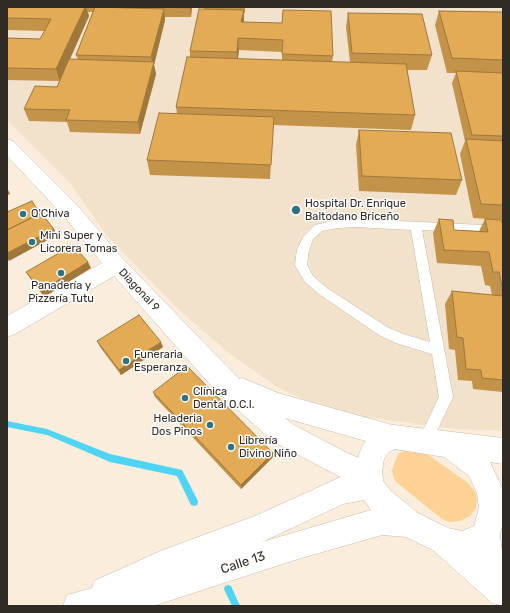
<!DOCTYPE html>
<meta charset="utf-8">
<style>
body{margin:0}
#map{position:relative;width:510px;height:613px;overflow:hidden;background:#faeddc;font-family:Rubik,sans-serif}
canvas{display:block}
.frame{position:absolute;inset:0;border:8px solid #302b25;pointer-events:none}
</style>
<div id="map">
<canvas width="510" height="613"></canvas>
<div class="frame"></div>
</div>
<script>
const ctx = document.querySelector('canvas').getContext('2d');
ctx.lineJoin = 'round';
function fill(path, color) { ctx.fillStyle = color; ctx.fill(path, 'evenodd'); }
const poly = rows => new Path2D(rows.map(r => 'M' + r).join(''));
function strokePath(path, color, width, dash) { ctx.strokeStyle = color; ctx.lineWidth = width; ctx.lineCap = dash ? 'butt' : 'round'; ctx.setLineDash(dash || []); ctx.stroke(path); }
function write(font, color, halo, rows, align = 'center') {
  ctx.font = font + ' Rubik,sans-serif'; ctx.lineWidth = 3; ctx.setLineDash([]); ctx.textBaseline = 'middle'; ctx.strokeStyle = halo; ctx.fillStyle = color; for (const [text, x, y, turn = 0] of rows) {
    ctx.save(); ctx.translate(x, y); ctx.rotate((+turn || 0) * Math.PI / 180); ctx.textAlign = isNaN(turn) ? turn : align; if (halo) ctx.strokeText(text, 0, 0); ctx.fillText(text, 0, 0); ctx.restore();
  }
}
fill(poly([
 [7,7,503,7,503,431,456,429,364,417,319,407,277,387,225,350,176,307,107,236,71,184,7,120]
]), '#f2e1cb');
fill(poly([
 [405,451,424,452,468,483,475,492,477,499,476,508,470,516,460,521,449,522,442,519,395,481,392,471,395,461,399,453]
]), '#fed194');
fill(poly([
 [7,421,47,429,110,454,182,470,197,499,198,502,197,505,194,506,191,505,177,476,110,462,47,435,7,427,7,421],
 [228,585,231,586,240,606,232,606,224,589,225,586,228,585]
]), '#50d4f4');
const service = poly([
 [356,219,503,226,503,234,422,230,453,397,430,446,425,448,420,446,418,441,439,397,432,354,396,343,379,335,319,294,305,282,295,265,297,250,303,237,315,225,337,220,356,219],
 [356,227,411,230,430,342,403,334,387,327,327,288,313,276,307,265,309,250,313,239,322,231,337,228,356,227]
]);
const minor = poly([
 [7,139,13,141,77,205,123,259,239,379,242,378,278,393,403,428,407,437,403,446,394,449,285,418,292,424,349,454,378,465,382,474,378,483,369,487,344,479,274,442,214,389,114,276,15,334,7,337,7,316,102,263,63,215,7,156,7,139],
 [486,521,496,525,500,535,503,559,503,606,492,603,435,552,431,542,435,532,445,528,455,532,473,547,472,535,476,525,486,521]
]);
const tertiary = poly([
 [394,425,503,438,503,464,490,462,503,490,503,524,496,545,462,559,445,556,406,537,382,535,298,559,153,606,63,606,67,595,92,588,94,581,163,550,255,516,341,477,356,474,359,454,363,445,371,434,394,425],
 [395,449,444,457,469,476,477,493,479,508,474,526,462,531,448,528,418,513,391,491,383,481,382,470,384,459,389,452,395,449],
 [364,500,371,510,262,542,343,504,364,500]
]);
strokePath(service, '#c8bcac', 1);
strokePath(minor, '#c8bcac', 1);
strokePath(tertiary, '#c8bcac', 1);
fill(service, '#fff');
fill(minor, '#fff');
fill(tertiary, '#fff');
fill(poly([
 [7,7,111,7,111,8,115,8,115,7,148,7,148,8,157,8,157,7,192,7,191,17,165,17,165,20,154,65,156,74,140,134,70,132,67,122,29,121,24,109,57,87,60,81,7,80,7,38,40,39,45,31,7,30],
 [88,12,93,12,76,55,78,60,70,59,89,16],
 [203,7,245,7,245,13,244,13,244,22,333,56,332,62,350,62,346,27,348,13,432,55,427,70,407,70,415,115,411,130,273,125,270,179,150,175,147,160,177,114,176,107,190,58,190,51,204,9],
 [239,50,282,52,282,60,238,59],
 [282,7,303,7,303,8],
 [439,11,503,12,503,220,473,218,460,154,465,141,452,83,456,73,447,73,435,25],
 [359,130,462,180,456,195,359,191,356,145],
 [439,219,454,230,479,231,485,219,503,225,503,392,473,389,472,381,458,380,455,350,449,349,445,304,452,291,492,295,490,286,485,285,481,266,437,263,433,233],
 [91,268,44,297,30,278,26,272],
 [97,341,163,347,121,375,100,347],
 [153,392,273,457,241,489,155,397]
]), '#c4934a');
fill(poly([
 [85,7,86,7,89,16,60,81,56,69],
 [190,7,192,7,191,17],
 [164,9,165,20,154,65,156,74,140,134,138,122,153,66,151,57],
 [244,10,244,22,241,22],
 [238,38,239,50,237,64,237,52],
 [7,188,10,194,7,195],
 [54,229,57,235,9,261,7,258,7,253],
 [88,262,91,268,44,297,41,291],
 [161,342,163,347,121,375,119,370],
 [273,453,273,457,241,489,241,485]
]), '#a0783c');
const building = poly([
 [7,7,85,7,56,69,7,68,7,38,40,39,51,19,7,18,7,7],
 [95,7,164,9,151,57,76,55,95,7],
 [157,7,190,7,190,8,157,7],
 [199,9,244,10,241,22,282,23,283,10,331,11,333,56,282,54,283,40,238,38,237,52,190,51,199,9],
 [439,11,503,12,503,60,452,58,439,11],
 [348,13,422,14,432,55,352,53,348,13],
 [187,57,406,64,415,115,176,107,187,57],
 [69,59,154,62,138,122,66,120,70,110,24,109,35,86,57,87,69,59],
 [456,71,503,73,503,136,472,135,456,71],
 [159,113,274,117,271,165,147,160,159,113],
 [359,130,451,133,462,180,362,176,359,130],
 [466,139,503,141,503,205,481,204,466,139],
 [32,201,40,214,7,230,7,212,32,201],
 [41,213,54,229,7,253,7,230,41,213],
 [439,219,453,220,454,230,488,232,485,219,501,220,503,225,503,291,499,272,493,272,489,252,444,250,439,219],
 [73,245,88,262,41,291,26,272,73,245],
 [452,291,503,296,503,380,482,378,481,370,466,369,463,338,457,337,452,291],
 [139,315,161,342,119,370,97,341,139,315],
 [187,366,273,453,241,485,153,392,187,366]
]);
fill(building, '#e4ab56');
strokePath(building, '#a0783c', 1);
for (const [x, y, r, color] of [
 [296,210,5,"#2f7383"],
 [23,214,4,"#2f7383"],
 [32,242,4,"#2f7383"],
 [61,273,4,"#2f7383"],
 [126,361,4,"#2f7383"],
 [185,398,4,"#2f7383"],
 [210,425,4,"#2f7383"],
 [231,447,4,"#2f7383"]
]) { const dot = new Path2D(); dot.arc(x, y, r, 0, 2 * Math.PI); ctx.fillStyle = color; ctx.fill(dot); strokePath(dot, '#fff', 1.5); }
write('11px', '#302b25', '#fff', [
 ["Hospital Dr. Enrique",305,204],
 ["Baltodano Briceño",305,217],
 ["Q'Chiva",31,214],
 ["Mini Super y",40,236],
 ["Licorera Tomas",40,249],
 ["Panadería y",61,286,"center"],
 ["Pizzería Tutu",61,299,"center"],
 ["Funeraria",134,355],
 ["Esperanza",134,368],
 ["Clínica",193,392],
 ["Dental O.C.I.",193,405],
 ["Heladeria",202,419,"right"],
 ["Dos Pinos",202,432,"right"],
 ["Librería",239,441],
 ["Divino Niño",239,454]
], 'left');
write('11px', '#302b25', '#fff', [
 ["Diagonal 9",139,290,47]
]);
write('13px', '#302b25', '#fff', [
 ["Calle 13",243,563,-18]
]);
</script>
